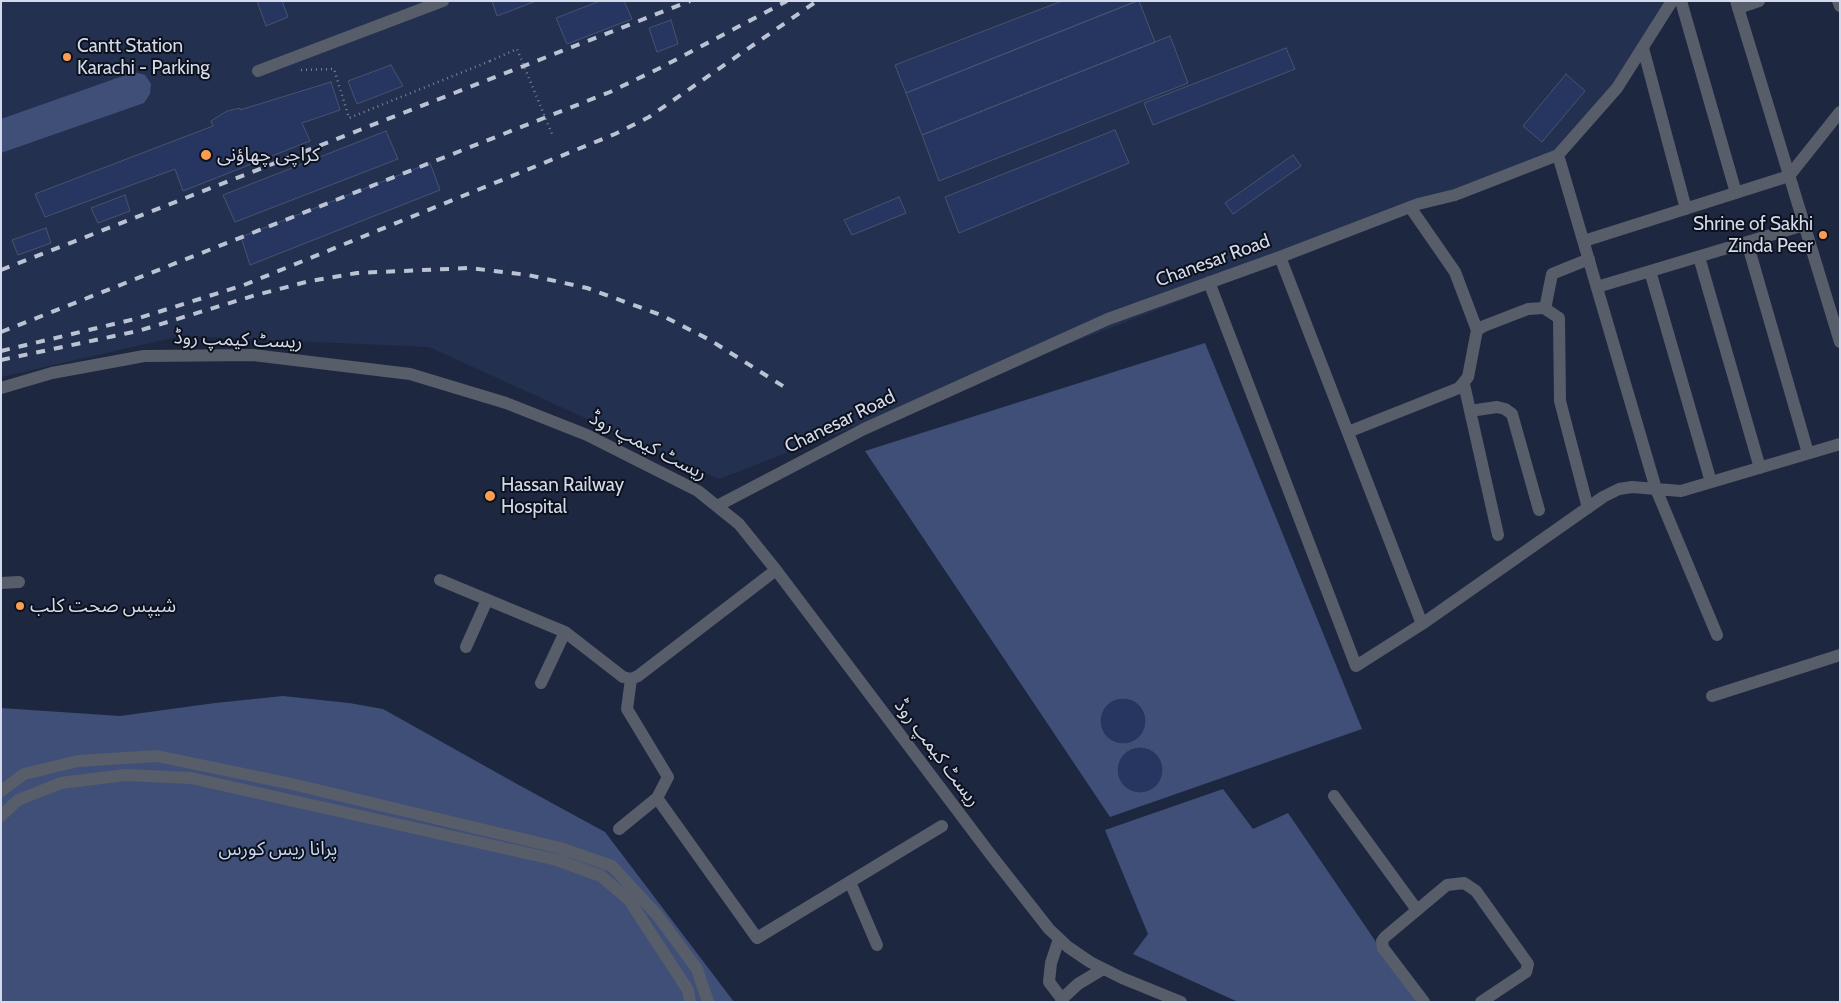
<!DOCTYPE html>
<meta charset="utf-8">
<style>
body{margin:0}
#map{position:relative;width:1841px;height:1003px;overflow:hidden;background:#1d2740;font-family:Cabin,sans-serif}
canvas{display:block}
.frame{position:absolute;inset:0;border:2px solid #d3daeb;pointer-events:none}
</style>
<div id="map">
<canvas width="1841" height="1003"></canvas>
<div class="frame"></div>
</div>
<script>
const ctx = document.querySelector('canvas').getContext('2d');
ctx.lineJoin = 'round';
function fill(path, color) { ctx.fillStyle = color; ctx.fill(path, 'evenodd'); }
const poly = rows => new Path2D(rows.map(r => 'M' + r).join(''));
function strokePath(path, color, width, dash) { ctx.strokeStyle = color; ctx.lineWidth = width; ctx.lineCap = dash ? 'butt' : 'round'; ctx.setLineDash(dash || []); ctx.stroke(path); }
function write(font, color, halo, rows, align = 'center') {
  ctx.font = font + ' Cabin,"Noto Sans Arabic",sans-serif'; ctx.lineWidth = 4; ctx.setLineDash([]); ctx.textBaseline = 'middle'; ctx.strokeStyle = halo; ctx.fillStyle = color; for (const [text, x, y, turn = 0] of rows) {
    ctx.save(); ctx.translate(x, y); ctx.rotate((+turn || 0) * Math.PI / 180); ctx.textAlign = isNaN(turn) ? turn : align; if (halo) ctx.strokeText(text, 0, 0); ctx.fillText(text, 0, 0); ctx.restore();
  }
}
fill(poly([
 [1,1,1672,1,1617,88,1558,155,719,479,429,347,181,336,1,377]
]), '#24304f');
fill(poly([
 [134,72,145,75,151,84,150,94,144,103,1,153,1,119],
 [1205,343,1362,729,1110,817,865,451],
 [283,696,349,703,383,709,517,784,605,832,734,1002,1,1002,1,708,120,716,215,703],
 [1223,789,1253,829,1288,813,1417,1002,1238,1002,1133,954,1148,934,1105,830]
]), '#3f4f77');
const building = poly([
 [257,1,282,1,288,17,266,26,257,1],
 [492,1,536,1,497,16,492,1],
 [600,1,624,1,632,19,567,44,556,18,600,1],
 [1062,1,1137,1,906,93,895,65,1062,1],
 [1137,1,1139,1,1155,42,922,135,906,93,1137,1],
 [671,20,678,44,657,52,649,28,671,20],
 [1170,36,1188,83,939,181,922,135,1170,36],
 [1286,48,1295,69,1153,125,1144,103,1286,48],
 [391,65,403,86,357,104,348,81,391,65],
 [1566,74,1585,91,1542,142,1523,126,1566,74],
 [331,82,340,110,302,123,310,141,183,191,175,169,45,217,35,194,213,126,211,121,227,111,240,108,240,110,331,82],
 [1115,130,1129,163,959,233,945,197,1115,130],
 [386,131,398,159,235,222,223,195,386,131],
 [1293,155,1301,166,1233,214,1225,203,1293,155],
 [430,163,440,190,250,265,241,237,430,163],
 [125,195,130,211,98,223,91,208,125,195],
 [899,197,906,213,852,235,844,220,899,197],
 [46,228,51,243,18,255,12,240,46,228],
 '1100 721a23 23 0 1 1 46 0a23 23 0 1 1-46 0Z',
 '1117 770a23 23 0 1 1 46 0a23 23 0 1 1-46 0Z'
]);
fill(building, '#263660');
strokePath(building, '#47536e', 1);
strokePath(poly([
 [301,70,334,69,349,118,490,61]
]), '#7a8297', 2.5, [1, 4]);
strokePath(poly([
 [1681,1,1736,193],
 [1736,1,1840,342],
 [1838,1,1840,6],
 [1738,8,1759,1],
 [1643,48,1686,209],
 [258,71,443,1],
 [1558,155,1656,489,1717,635],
 [1410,207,1455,272,1477,330],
 [1584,241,1789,176,1840,112],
 [1747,242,1808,453],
 [1280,257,1422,624],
 [1699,257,1760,468],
 [1650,271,1711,482],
 [1209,282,1356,666,1422,624,1603,497,1619,489,1632,487,1681,491,1840,444],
 [1597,287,1804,225],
 [1545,309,1552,274,1589,259],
 [1464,384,1498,535],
 [1,388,52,373,144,356,253,355,410,374,506,403,587,435,698,491,739,524,776,570,991,855,1049,929,1068,947,1090,962,1122,978,1181,1002],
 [1470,411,1497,407,1505,409,1512,414,1539,510],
 [1348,432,1459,388,1468,377,1477,330,1484,326,1528,309,1544,308,1559,318,1560,401,1588,508],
 [717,506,864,429,1108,319,1280,257,1418,204,1455,195,1558,155,1617,88,1672,1],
 [440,580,565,632,623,677,631,679,638,676,776,570],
 [1,583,19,582],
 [466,647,487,600],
 [631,679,627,709,668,777,657,798,757,938,942,826],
 [541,683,565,632],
 [1712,696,1840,655],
 [1,791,24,774,78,761,157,756,292,784,560,848,612,866,658,916,697,969,708,1002],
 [1334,796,1417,910],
 [1,816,18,800,61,783,125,775,191,778,557,860,601,876,629,900,688,990,690,1002],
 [619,829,657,798],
 [850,882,877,945],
 [1059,939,1051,963,1049,982,1062,999],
 [1061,1002,1062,999,1078,984,1103,969],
 [1424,1002,1383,948,1382,941,1385,937,1447,885,1464,883,1476,891,1528,964,1526,972,1481,1002]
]), '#585d6a', 12);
strokePath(poly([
 [1,270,690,1],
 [1,332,610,92,660,68,787,1],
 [1,351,139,318,244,285,615,134,649,117,817,1],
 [1,360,138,331,256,295,310,281,357,273,469,268,528,275,587,288,661,315,710,340,786,388]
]), '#bac2d4', 4, [9, 9]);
strokePath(poly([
 [490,61,517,49,552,134]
]), '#7a8297', 2.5, [1, 4]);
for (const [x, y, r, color] of [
 [67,57,5,"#fc9e52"],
 [206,155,6,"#fc9e52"],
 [1823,235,5,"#fc9e52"],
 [490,496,6,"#fc9e52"],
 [20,606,5,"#fc9e52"]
]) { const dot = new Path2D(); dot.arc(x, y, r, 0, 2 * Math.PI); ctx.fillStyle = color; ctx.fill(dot); strokePath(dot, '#0c111c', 2); }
write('19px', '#d3daeb', '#0c111c', [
 ["Cantt Station",77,46],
 ["Karachi - Parking",77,68],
 ["کراچی چھاؤنی",217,155],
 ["Shrine of Sakhi",1813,224,"right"],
 ["Zinda Peer",1813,246,"right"],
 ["Hassan Railway",501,485],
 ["Hospital",501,507],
 ["شیپس صحت کلب",30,606]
], 'left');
write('19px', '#d3daeb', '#0c111c', [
 ["Chanesar Road",1213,261,-20],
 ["ریسٹ کیمپ روڈ",238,340,2],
 ["Chanesar Road",840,422,-26],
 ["ریسٹ کیمپ روڈ",648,446,27],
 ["ریسٹ کیمپ روڈ",937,753,53]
]);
write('19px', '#c9d6f3', '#0c111c', [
 ["پرانا ریس کورس",278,849]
]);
</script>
